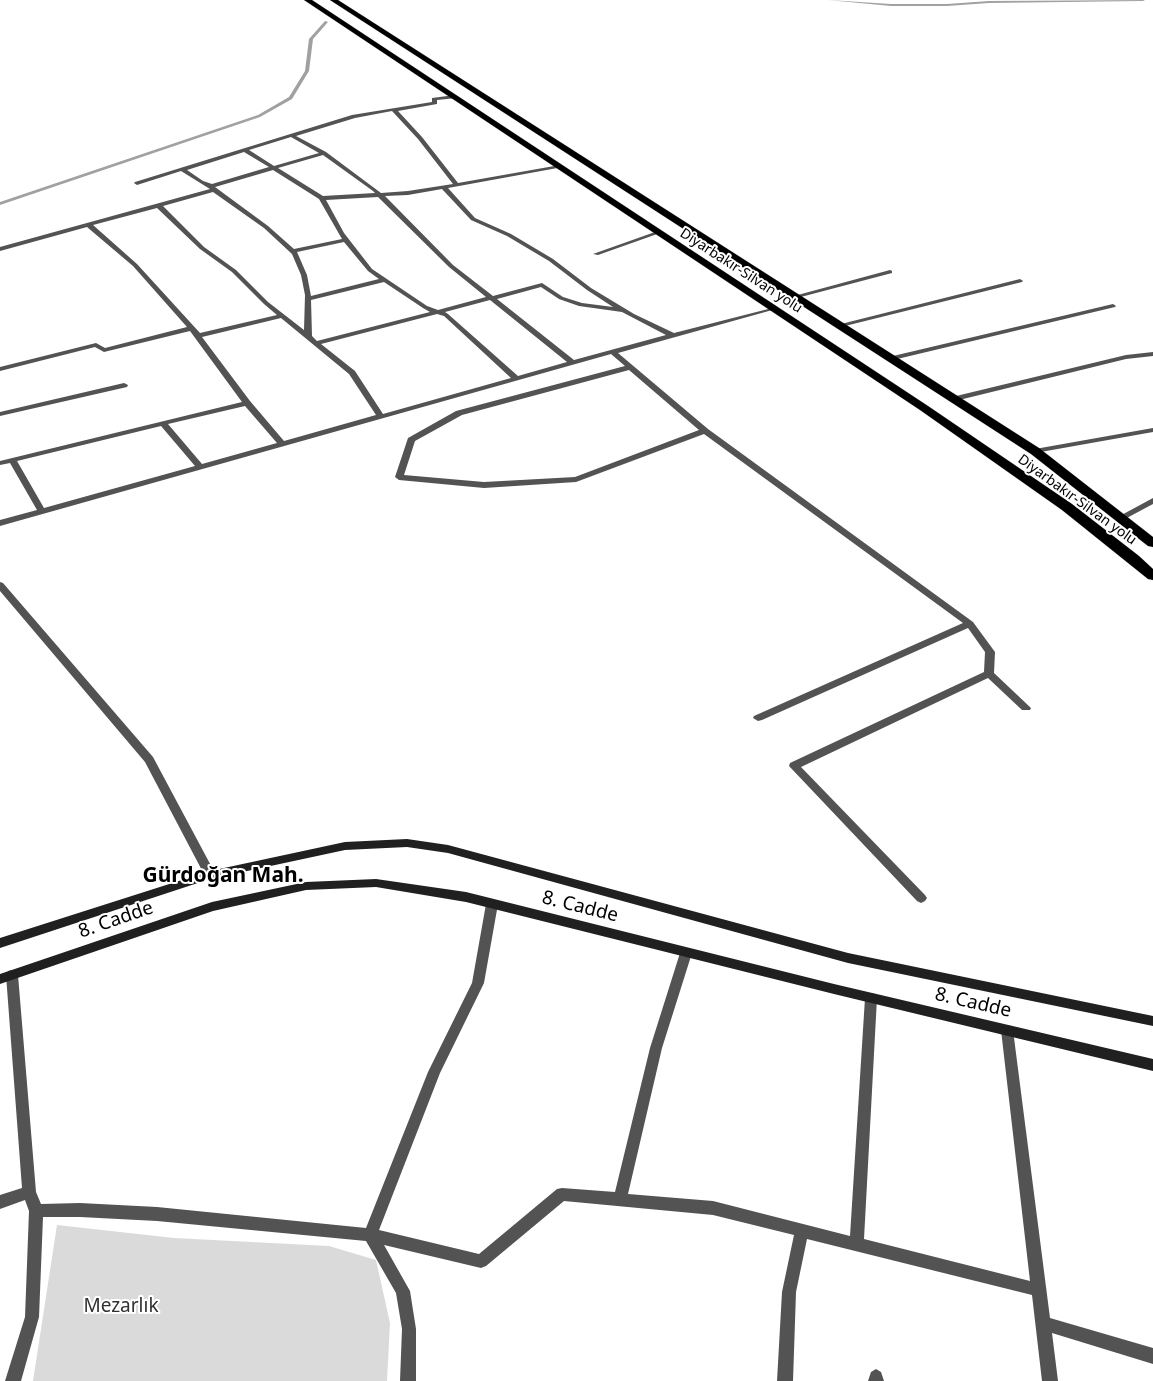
<!DOCTYPE html>
<meta charset="utf-8">
<style>
body{margin:0}
canvas{display:block;background:#fff}
</style>
<canvas width="1153" height="1381"></canvas>
<script>
const ctx = document.querySelector('canvas').getContext('2d');
ctx.lineJoin = 'round';
function fill(path, color) { ctx.fillStyle = color; ctx.fill(path, 'evenodd'); }
const poly = rows => new Path2D(rows.map(r => 'M' + r).join(''));
function strokePath(path, color, width, dash) { ctx.strokeStyle = color; ctx.lineWidth = width; ctx.lineCap = dash ? 'butt' : 'round'; ctx.setLineDash(dash || []); ctx.stroke(path); }
function write(font, color, halo, rows, align = 'center') {
  ctx.font = font + ' "Noto Sans",sans-serif'; ctx.lineWidth = 4; ctx.setLineDash([]); ctx.textBaseline = 'middle'; ctx.strokeStyle = halo; ctx.fillStyle = color; for (const [text, x, y, turn = 0] of rows) {
    ctx.save(); ctx.translate(x, y); ctx.rotate((+turn || 0) * Math.PI / 180); ctx.textAlign = isNaN(turn) ? turn : align; if (halo) ctx.strokeText(text, 0, 0); ctx.fillText(text, 0, 0); ctx.restore();
  }
}
fill(poly([
 [57,1225,174,1238,329,1246,376,1260,390,1323,387,1381,33,1381]
]), '#dadada');
fill(poly([
 [828,0,891,4,947,4,989,1,1145,0,1143,1,989,3,947,6,891,6,828,0],
 [325,21,328,22,313,39,309,71,292,99,260,117,0,205,0,202,258,115,289,97,305,71,309,39,325,21]
]), '#a1a1a1');
const highway = poly([
 [304,0,312,0,928,406,1072,504,1139,556,1153,569,1153,580,1148,579,1062,510,920,410,304,0],
 [330,0,338,0,1039,448,1153,537,1153,547,1148,546,1031,454,330,0]
]);
strokePath(highway, '#dbdbdb', 1);
fill(poly([
 [455,95,458,97,457,98,437,100,437,104,398,111,422,137,458,183,560,165,563,167,448,188,475,218,511,234,553,259,591,288,634,314,674,333,776,307,776,309,618,353,708,429,973,622,995,652,994,673,1031,708,1030,710,1022,710,988,678,801,767,925,895,927,898,925,901,921,903,917,901,789,766,790,763,984,672,985,652,968,628,762,720,758,721,753,718,754,716,963,623,704,434,576,482,484,488,399,480,395,477,408,438,456,411,625,366,611,354,0,526,0,520,37,510,10,463,0,465,0,461,242,402,190,331,104,352,95,347,0,371,0,367,96,343,105,348,187,327,133,266,87,227,0,251,0,247,210,189,181,171,137,185,134,183,135,182,352,115,432,102,432,98,455,95],
 [392,111,418,139,453,184,408,191,381,193,326,152,296,136,355,118,392,111],
 [291,137,319,153,274,166,249,150,291,137],
 [244,152,269,167,212,184,203,181,187,170,244,152],
 [323,155,373,191,375,193,323,196,278,168,323,155],
 [273,170,319,199,342,239,294,249,268,226,215,187,273,170],
 [442,189,471,220,507,236,549,261,587,290,613,307,582,303,563,297,542,283,493,296,453,265,385,196,408,195,442,189],
 [213,192,264,228,292,254,301,275,305,295,304,330,268,302,236,270,204,247,163,206,213,192],
 [378,197,449,267,486,297,438,310,427,306,372,269,344,233,326,200,378,197],
 [157,208,200,249,232,272,264,304,277,315,200,333,137,264,93,225,157,208],
 [344,242,368,271,379,279,311,296,307,275,297,252,344,242],
 [384,282,423,308,430,312,317,341,312,336,311,300,384,282],
 [541,287,559,299,579,306,622,312,666,335,574,360,497,299,541,287],
 [490,300,567,362,518,376,448,314,445,312,490,300],
 [437,314,444,316,511,378,383,414,355,371,321,344,437,314],
 [281,318,349,374,376,415,284,441,250,401,202,337,281,318],
 [629,370,699,430,575,477,484,482,404,475,415,441,462,415,629,370],
 [245,406,277,443,202,464,168,424,245,406],
 [161,426,195,466,44,508,17,461,161,426],
 [655,232,660,233,598,255,593,254,655,232],
 [890,270,892,271,892,273,797,298,794,296,890,270],
 [1020,279,1023,281,1022,282,841,327,837,325,1020,279],
 [1113,304,1116,306,1115,307,893,360,889,358,893,356,1113,304],
 [1153,352,1153,356,1126,359,955,401,951,399,952,397,1126,355,1153,352],
 [124,383,128,385,127,387,0,416,0,412,124,383],
 [1153,428,1153,432,1035,453,1031,451,1035,449,1153,428],
 [1153,498,1153,504,1123,520,1117,520,1116,518,1153,498],
 [0,582,3,583,153,757,216,875,214,878,210,879,206,878,145,762,0,591,0,582],
 [492,899,496,901,498,904,484,983,440,1073,379,1230,479,1254,557,1189,562,1188,615,1192,650,1048,680,953,682,950,686,948,690,950,692,953,662,1048,628,1194,713,1201,850,1236,865,998,867,994,871,993,875,994,877,998,864,1239,1030,1281,1001,1030,1003,1026,1007,1025,1011,1026,1013,1030,1050,1318,1153,1348,1153,1364,1052,1333,1058,1381,1042,1381,1032,1295,807,1239,796,1292,793,1381,777,1381,782,1292,794,1235,713,1215,564,1201,486,1266,481,1268,384,1245,410,1291,416,1329,416,1381,400,1381,402,1329,396,1293,366,1241,157,1221,80,1217,43,1217,39,1317,21,1381,5,1381,25,1317,29,1211,25,1200,0,1209,0,1195,22,1188,6,975,8,971,12,970,16,971,18,975,36,1192,41,1204,80,1203,157,1207,366,1228,428,1072,472,983,486,904,488,901,492,899],
 [876,1369,881,1372,884,1381,868,1381,871,1372,876,1369]
]), '#535353');
fill(poly([
 [407,839,448,845,848,953,1153,1016,1153,1026,848,963,448,853,407,847,345,850,210,879,0,948,0,938,210,871,345,842,407,839],
 [376,879,466,892,834,984,1153,1059,1153,1071,834,994,466,902,376,887,306,890,213,911,0,984,0,974,212,902,306,882,376,879]
]), '#202020');
fill(highway, '#000');
write('14px', '#000', '#fff', [
 ["Diyarbakır-Silvan yolu",741,271,33],
 ["Diyarbakır-Silvan yolu",1077,500,36]
]);
write('19px', '#000', '#fff', [
 ["8. Cadde",580,907,14],
 ["8. Cadde",116,920,-19],
 ["8. Cadde",973,1003,13]
]);
write('19px', '#313131', '#fff', [
 ["Mezarlık",121,1307]
]);
write('bold 21px', '#000', '#fff', [
 ["Gürdoğan Mah.",223,876]
]);
</script>
